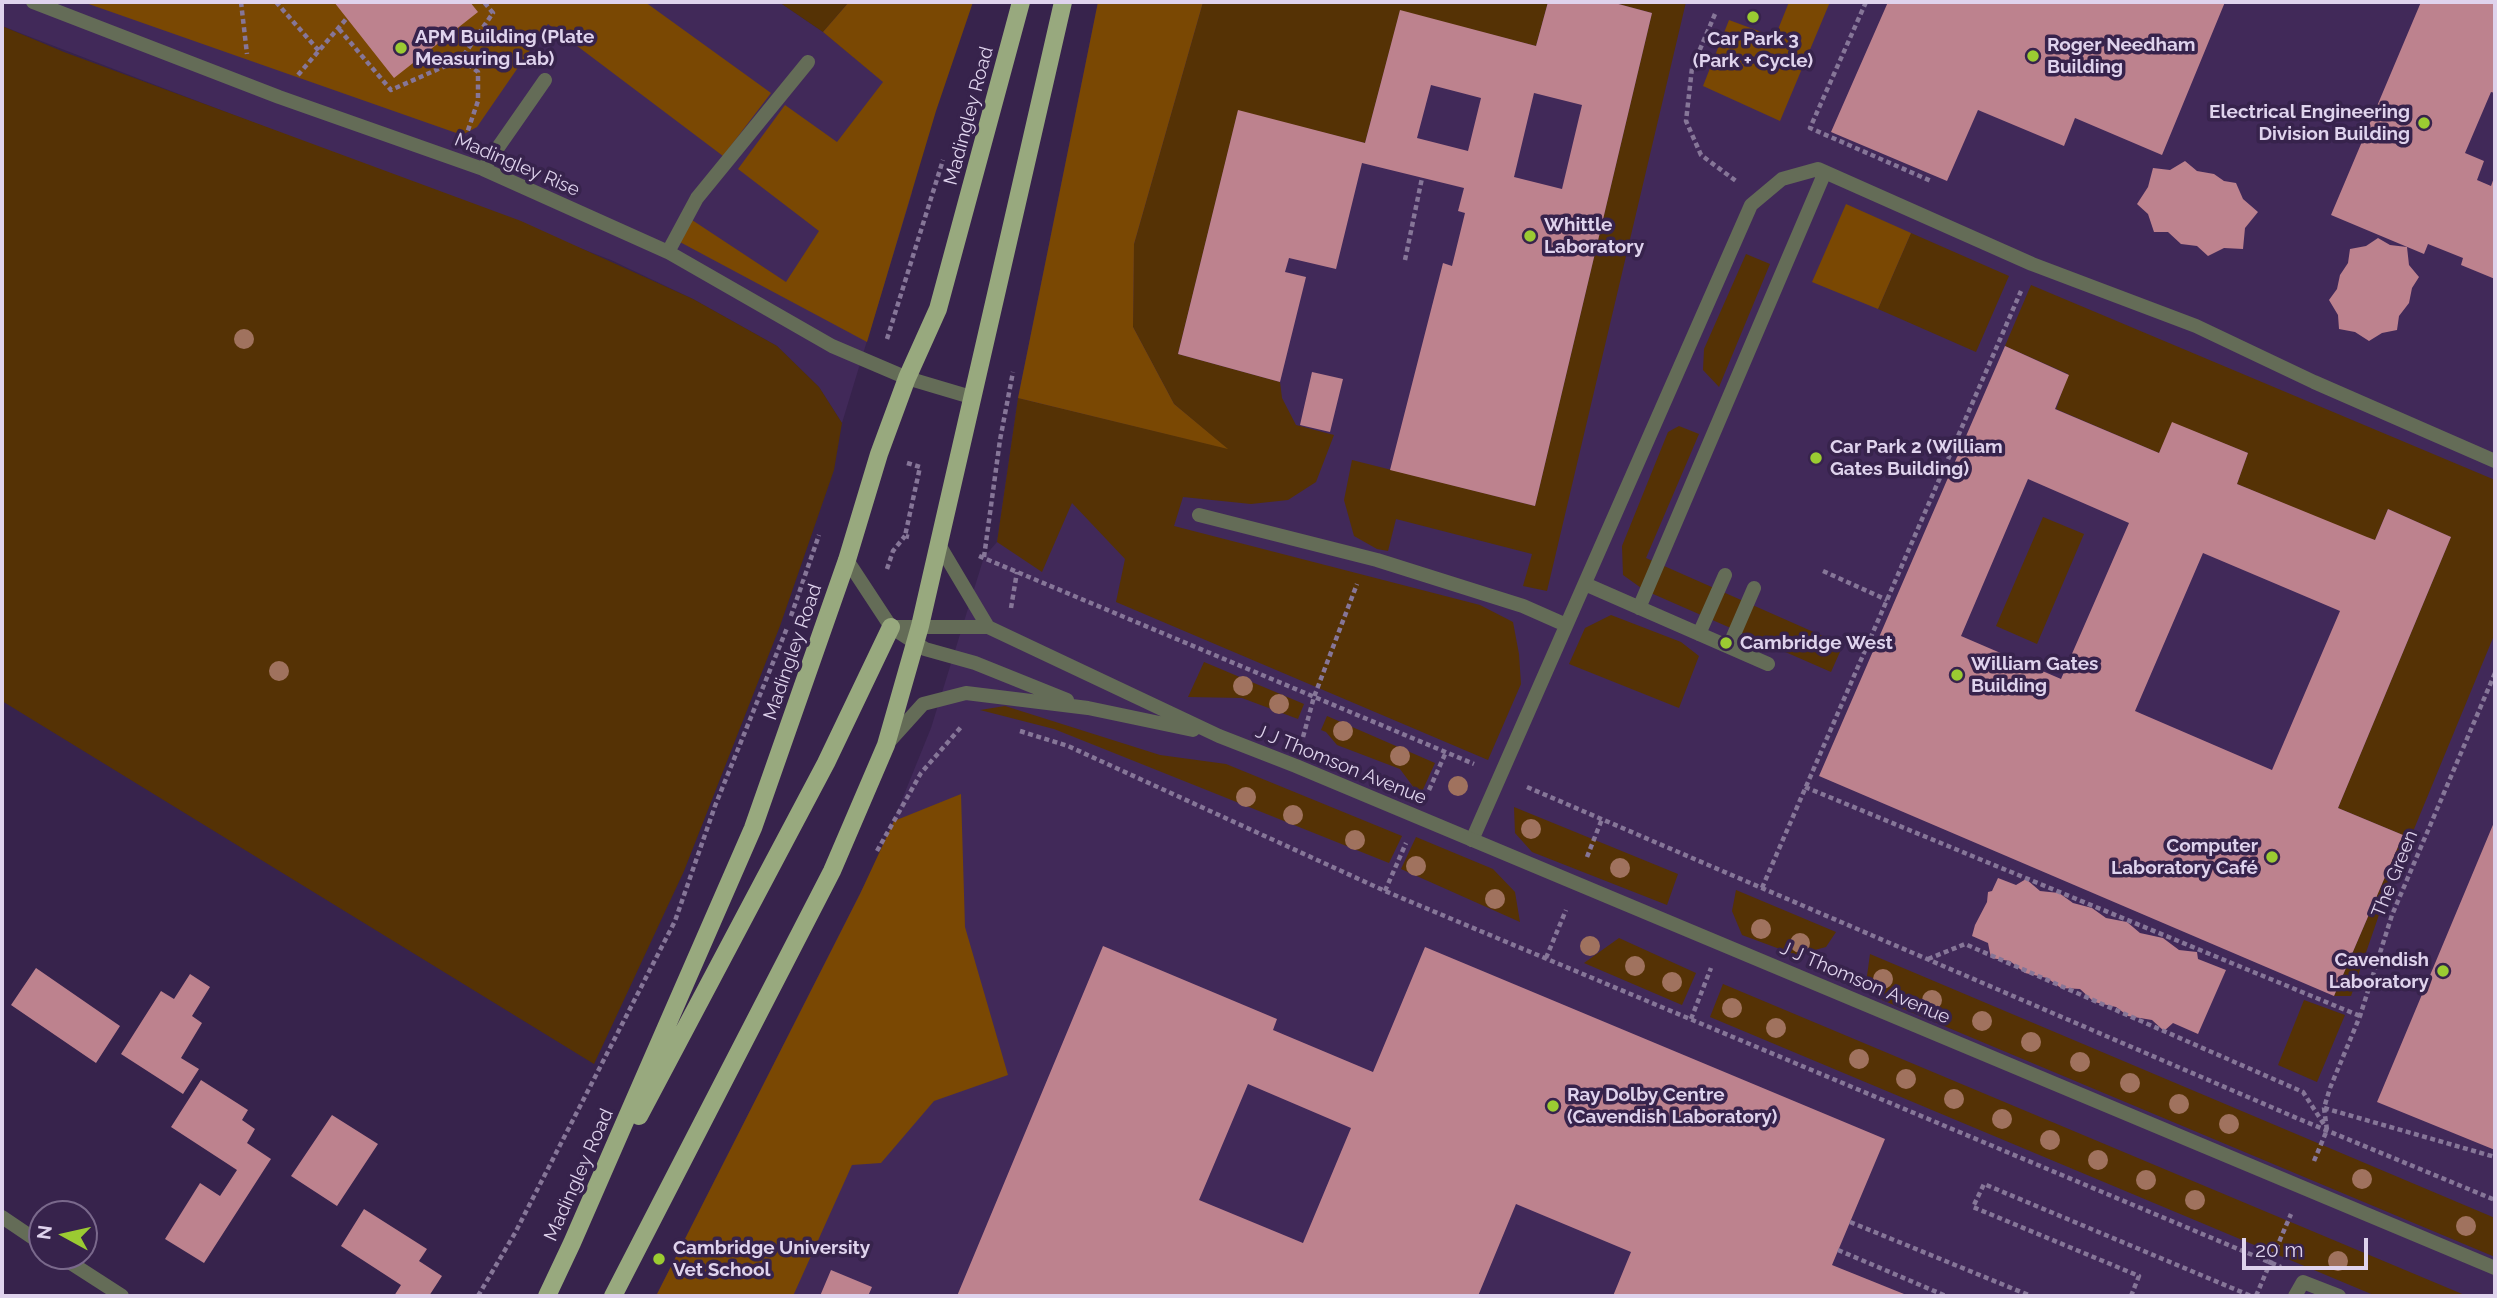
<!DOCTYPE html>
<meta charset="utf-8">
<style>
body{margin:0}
#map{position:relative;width:2497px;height:1298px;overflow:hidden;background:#37234c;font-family:Raleway,sans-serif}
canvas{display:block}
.frame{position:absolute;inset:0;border:4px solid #dfd3ed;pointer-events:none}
.north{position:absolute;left:28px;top:1200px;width:70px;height:70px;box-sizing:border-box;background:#37234c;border:2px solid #7a698c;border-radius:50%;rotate:278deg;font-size:19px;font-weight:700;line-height:28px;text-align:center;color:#dfd3ed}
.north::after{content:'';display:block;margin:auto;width:24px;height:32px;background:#9bcb32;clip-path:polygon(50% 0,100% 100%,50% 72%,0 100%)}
.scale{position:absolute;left:2242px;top:1238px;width:126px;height:32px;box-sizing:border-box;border:4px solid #dfd3ed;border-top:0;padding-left:9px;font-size:21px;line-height:24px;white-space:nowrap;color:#dfd3ed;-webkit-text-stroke:5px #37234c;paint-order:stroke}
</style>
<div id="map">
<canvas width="2497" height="1298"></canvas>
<div class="frame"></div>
<div class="north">N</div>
<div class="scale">20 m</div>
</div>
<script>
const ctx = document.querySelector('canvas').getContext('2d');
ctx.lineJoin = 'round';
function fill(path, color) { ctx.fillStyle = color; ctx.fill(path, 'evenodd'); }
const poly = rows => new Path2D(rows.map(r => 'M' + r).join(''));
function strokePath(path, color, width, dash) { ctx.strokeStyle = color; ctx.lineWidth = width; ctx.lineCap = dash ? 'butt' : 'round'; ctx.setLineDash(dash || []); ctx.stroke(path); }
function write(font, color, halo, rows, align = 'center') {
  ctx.font = font + ' Raleway,sans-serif'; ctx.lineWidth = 7; ctx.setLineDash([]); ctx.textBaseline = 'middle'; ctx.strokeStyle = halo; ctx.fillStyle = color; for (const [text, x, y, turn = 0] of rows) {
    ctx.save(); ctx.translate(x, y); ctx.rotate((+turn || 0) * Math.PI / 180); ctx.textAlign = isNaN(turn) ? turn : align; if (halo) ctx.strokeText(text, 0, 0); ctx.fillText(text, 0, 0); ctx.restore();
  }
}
fill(poly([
 [2,2,779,2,823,32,884,82,912,193,842,423,819,387,777,346,693,299,611,260,2,26],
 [1098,2,2495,2,2495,1296,656,1296,880,854,931,728,984,557,997,542,1018,398]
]), '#412959');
fill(poly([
 [779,2,849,2,823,32],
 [1203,2,1548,2,1536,46,1400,11,1365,143,1238,111,1178,354,1280,382,1282,398,1296,425,1334,435,1316,482,1288,500,1251,504,1183,497,1174,526,1480,605,1513,622,1519,654,1521,684,1488,760,1116,602,1125,559,1072,503,1042,572,997,542,1018,398,1226,448,1174,404,1133,327,1134,244],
 [1611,2,1686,2,1547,591,1523,586,1532,554,1396,519,1388,551,1377,549,1354,536,1344,500,1352,460,1535,506,1652,13],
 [2,26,64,52,521,221,693,299,777,346,819,387,842,423,834,470,780,626,684,871,594,1064,2,701],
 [1911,233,2009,276,1976,352,1878,309],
 [1746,254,1770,264,1719,387,1703,370,1704,349],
 [2031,285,2495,480,2495,633,2381,909,2351,996,2334,996,2403,835,2338,808,2451,537,2388,509,2375,540,2367,538,2237,484,2248,453,2173,423,2159,453,2056,409,2068,374,2005,346],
 [1679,426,1699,434,1646,558,1843,645,1831,672,1644,590,1623,575,1622,546,1668,432],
 [2043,517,2084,534,2037,644,1996,626],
 [1611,615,1681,642,1699,656,1679,708,1569,664,1585,628],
 [1204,662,1304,704,1298,719,1242,698,1188,697],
 [1005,706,1160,755,1226,764,1402,836,1389,863,1054,729,980,710],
 [1327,716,1435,763,1420,796,1400,769,1337,745,1326,732,1321,730],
 [1514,807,1678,874,1667,905,1532,852,1515,833],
 [1416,837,1493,869,1515,892,1520,922,1401,869],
 [1736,890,1836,932,1826,947,1796,955,1742,935,1732,911],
 [1619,938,1696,973,1682,1005,1584,963],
 [1870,954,2495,1218,2495,1257,1882,1000,1867,976],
 [1723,984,2467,1296,2376,1296,1710,1017],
 [2304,1000,2345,1015,2317,1082,2278,1065]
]), '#553205');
fill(poly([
 [83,2,645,2,771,93,723,156,548,24,477,127,462,135],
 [849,2,973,2,936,111,867,342,678,241,689,218,786,282,819,231,738,169,785,105,837,142,883,82,823,32],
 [1098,2,1203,2,1134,244,1133,327,1174,404,1228,449,1018,398],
 [1789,2,1830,2,1780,121,1703,86,1729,20,1775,37],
 [1846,204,1911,233,1878,309,1812,282],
 [961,794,965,927,1008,1075,934,1101,881,1163,852,1165,793,1296,656,1296,860,894,894,821]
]), '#7a4803');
fill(poly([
 [334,2,470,2,478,12,394,78],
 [1548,2,1611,2,1652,13,1535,506,1390,470,1443,263,1452,266,1465,213,1458,211,1464,188,1362,163,1336,269,1289,258,1285,272,1306,277,1280,382,1178,354,1238,110,1365,143,1400,10,1536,46],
 [1431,85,1481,98,1468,151,1417,138],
 [1534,93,1582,105,1562,189,1514,177],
 [1888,2,2225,2,2162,155,2075,118,2064,146,1978,110,1947,181,1831,132],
 [2421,2,2495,2,2495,93,2491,92,2465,153,2484,161,2477,180,2491,186,2495,175,2495,279,2461,265,2463,258,2428,244,2424,254,2331,215],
 [2185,161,2197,171,2214,174,2224,181,2236,183,2243,199,2258,212,2245,228,2243,249,2224,248,2208,256,2197,246,2181,244,2168,232,2154,232,2148,214,2137,204,2148,187,2153,168,2170,170],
 [2378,238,2390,245,2407,247,2409,265,2419,277,2412,288,2409,303,2399,316,2397,330,2382,333,2369,341,2355,332,2339,329,2338,315,2329,300,2337,289,2340,275,2348,263,2350,249,2366,246],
 [2005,346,2069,375,2055,409,2159,453,2172,422,2248,453,2237,484,2367,537,2375,540,2388,509,2451,537,2338,808,2403,835,2334,996,1819,776],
 [2028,479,2129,523,2061,679,1961,636],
 [2203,553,2340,611,2272,770,2135,711],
 [1312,372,1343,379,1330,432,1300,425],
 [2495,820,2495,1150,2377,1102],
 [1998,878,2016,885,2026,879,2040,891,2059,893,2073,903,2092,908,2106,918,2127,922,2140,933,2163,938,2179,950,2197,952,2198,959,2226,970,2198,1034,2173,1023,2164,1031,2152,1020,2128,1016,2116,1007,2094,1002,2080,989,2061,988,2047,978,2025,973,2010,961,1991,958,1988,943,1972,936,1975,925,1987,902,1988,892,1992,891],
 [1103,946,1277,1019,1273,1030,1373,1072,1425,947,1885,1139,1832,1265,1909,1296,1613,1296,1631,1252,1516,1204,1478,1296,957,1296],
 [1248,1084,1351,1128,1303,1243,1199,1200],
 [36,968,120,1026,96,1063,11,1005],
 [190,974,210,987,192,1016,202,1023,181,1058,199,1069,183,1094,121,1054,161,991,174,999],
 [201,1080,248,1110,242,1120,255,1129,247,1143,271,1159,204,1263,165,1239,200,1183,220,1196,237,1170,171,1127],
 [332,1115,378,1144,337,1206,291,1176],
 [364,1209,427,1249,419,1261,442,1276,429,1296,394,1296,401,1285,341,1246],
 [831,1270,872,1287,868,1296,820,1296]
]), '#bd828e');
strokePath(poly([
 [241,2,247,54],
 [276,2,319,51],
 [1866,2,1810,128,1931,181],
 [1715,14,1692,68,1686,121,1701,155,1736,181],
 [339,29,391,90,461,59,493,13,484,2],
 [461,59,478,72,478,101,467,133],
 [298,75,347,18],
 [1405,260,1422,178],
 [887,339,943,160],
 [907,463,920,467,905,536,909,537],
 [979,556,1474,764],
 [984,557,1000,440,1013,372],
 [887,569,893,551,905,536],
 [1823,571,1887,600],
 [1011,608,1017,572],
 [791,616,819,535],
 [1020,731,1068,746,1385,891,2281,1267],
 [1303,737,1314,697,1357,584],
 [1527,787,2299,1119,2495,1200],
 [1805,787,2360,1016],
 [1429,790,1446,752],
 [877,851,921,773,962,726],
 [1587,857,1602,819],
 [1762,888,2021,291],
 [1385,891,1406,843],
 [1546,958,1566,910],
 [1928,959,1965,944,2303,1092,2325,1126],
 [1691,1019,1711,968],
 [2324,1108,2495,1157],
 [2314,1161,2327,1130,2324,1108,2330,1088,2360,1016,2392,915,2495,673],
 [1850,1222,2031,1296],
 [1838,1250,1946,1296],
 [478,1296,515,1233,675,921,715,806,787,628],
 [2131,1296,2139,1276,1973,1207,1984,1184,2251,1296],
 [2256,1296,2291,1214]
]), '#867698', 4.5, [5, 3.5]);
strokePath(poly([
 [33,2,279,97,483,169,668,252,832,346,907,378,971,397],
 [483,169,545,80],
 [668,252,697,198,808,62],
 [1199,515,1377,560,1523,606,1566,625],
 [1585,584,1768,664],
 [1639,608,1825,172],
 [1699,634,1725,575],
 [1729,646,1754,588],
 [1472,840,1751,205,1782,179,1818,169,2032,264,2196,326,2314,382,2495,461]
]), '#646c57', 14);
strokePath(poly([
 [938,543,988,627,1219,736,1296,766,2495,1268],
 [847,560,891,627,925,649,975,663,1067,700],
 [891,627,988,627],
 [886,745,923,704,966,693,1088,708,1193,730],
 [2,1217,42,1244],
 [60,1256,122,1296],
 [2295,1296,2303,1282,2339,1296]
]), '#646c57', 14);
strokePath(poly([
 [639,1116,826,763,891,627],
 [547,1296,572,1243,753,828,847,560,879,454,907,378,938,309,1021,2],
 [613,1296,832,871,886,745,920,626,1063,2]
]), '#98a97e', 18);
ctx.fillStyle = '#a0725e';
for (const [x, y] of [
 [244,339],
 [279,671],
 [1243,686],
 [1279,704],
 [1343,731],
 [1400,756],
 [1458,786],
 [1246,797],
 [1293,815],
 [1531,829],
 [1355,840],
 [1416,866],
 [1620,868],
 [1495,899],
 [1761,929],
 [1800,943],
 [1590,946],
 [1635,966],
 [1883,979],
 [1672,982],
 [1932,1000],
 [1732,1008],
 [1982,1021],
 [1776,1028],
 [2031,1042],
 [1859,1059],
 [2080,1062],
 [1906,1079],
 [2130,1083],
 [1954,1099],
 [2179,1104],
 [2002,1119],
 [2229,1124],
 [2050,1140],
 [2098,1160],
 [2362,1179],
 [2146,1180],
 [2195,1200],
 [2466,1226],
 [2338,1261]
]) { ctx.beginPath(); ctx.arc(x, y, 10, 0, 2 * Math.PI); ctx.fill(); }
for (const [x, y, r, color] of [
 [1753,17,7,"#9bcb32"],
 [401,48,7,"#9bcb32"],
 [2033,56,7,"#9bcb32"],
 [2424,123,7,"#9bcb32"],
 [1530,236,7,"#9bcb32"],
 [1816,458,7,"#9bcb32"],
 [1726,643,7,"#9bcb32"],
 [1957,675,7,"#9bcb32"],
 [2272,857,7,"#9bcb32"],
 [2443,971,7,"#9bcb32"],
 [1553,1106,7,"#9bcb32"],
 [659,1259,7,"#9bcb32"]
]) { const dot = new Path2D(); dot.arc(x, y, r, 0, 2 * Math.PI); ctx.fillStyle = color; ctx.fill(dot); strokePath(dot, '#37234c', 2.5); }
write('bold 19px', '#dfd3ed', '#37234c', [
 ["APM Building (Plate",415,37],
 ["Measuring Lab)",415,59],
 ["Car Park 3",1753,39,"center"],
 ["(Park + Cycle)",1753,61,"center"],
 ["Roger Needham",2047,45],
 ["Building",2047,67],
 ["Electrical Engineering",2410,112,"right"],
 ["Division Building",2410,134,"right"],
 ["Whittle",1544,225],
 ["Laboratory",1544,247],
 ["Car Park 2 (William",1830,447],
 ["Gates Building)",1830,469],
 ["Cambridge West",1740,643],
 ["William Gates",1971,664],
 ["Building",1971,686],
 ["Computer",2258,846,"right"],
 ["Laboratory Café",2258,868,"right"],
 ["Cavendish",2429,960,"right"],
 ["Laboratory",2429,982,"right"],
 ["Ray Dolby Centre",1567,1095],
 ["(Cavendish Laboratory)",1567,1117],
 ["Cambridge University",673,1248],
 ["Vet School",673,1270]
], 'left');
write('19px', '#dfd3ed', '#37234c', [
 ["Madingley Road",969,116,-75],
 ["Madingley Rise",517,165,23],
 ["Madingley Road",793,652,-71],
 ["J J Thomson Avenue",1341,765,22],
 ["The Green",2395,874,-68],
 ["J J Thomson Avenue",1865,983,23],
 ["Madingley Road",579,1175,-66]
]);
</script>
